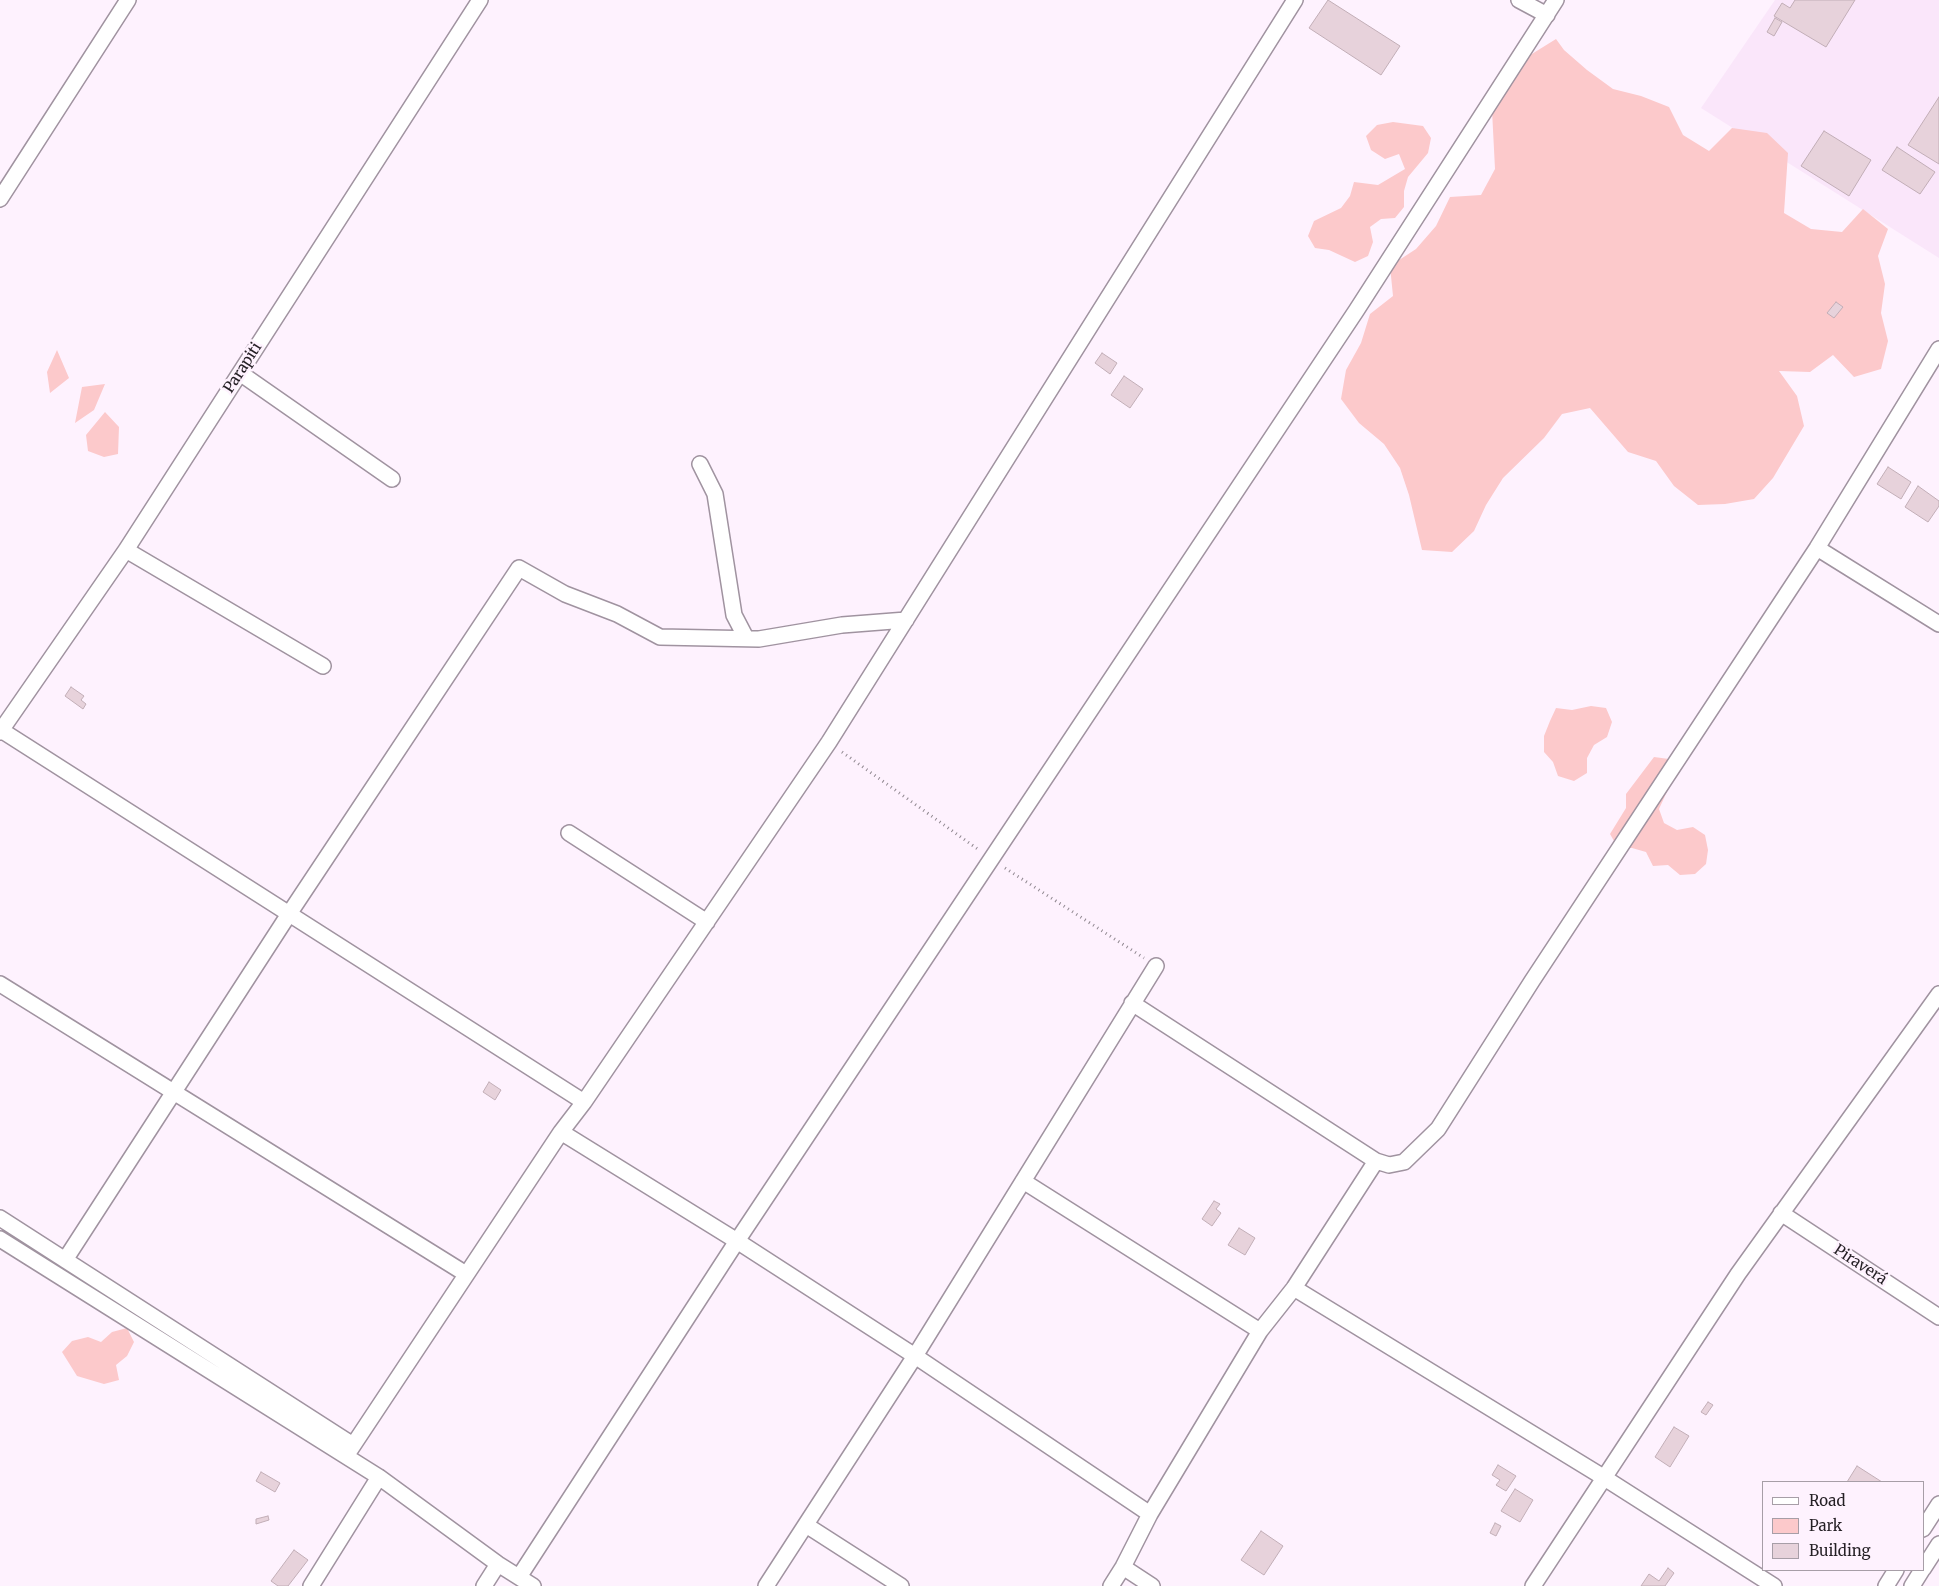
<!DOCTYPE html>
<meta charset="utf-8">
<style>
body{margin:0}
#map{position:relative;width:1939px;height:1586px;overflow:hidden;background:#fef2fe;font-family:Merriweather,serif}
canvas{display:block}
.legend{position:absolute;left:1762px;top:1481px;width:162px;height:90px;box-sizing:border-box;background:#fef2fe;border:1px solid #a79ea7;margin:0;padding:6px 9px;list-style:none;font-size:15px;color:#241f24}
.legend li{display:flex;align-items:center;gap:10px;height:25px}
.legend b{width:25px;border:1px solid #a79ea7}
</style>
<div id="map">
<canvas width="1939" height="1586"></canvas>
<ul class="legend">
<li><b style="height:6px;background:#fff"></b>Road</li>
<li><b style="height:14px;background:#fcc9cb"></b>Park</li>
<li><b style="height:14px;background:#e7d2db"></b>Building</li>
</ul>
</div>
<script>
const ctx = document.querySelector('canvas').getContext('2d');
ctx.lineJoin = 'round';
function fill(path, color) { ctx.fillStyle = color; ctx.fill(path, 'evenodd'); }
const poly = rows => new Path2D(rows.map(r => 'M' + r).join(''));
function strokePath(path, color, width, dash) { ctx.strokeStyle = color; ctx.lineWidth = width; ctx.lineCap = dash ? 'butt' : 'round'; ctx.setLineDash(dash || []); ctx.stroke(path); }
function write(font, color, halo, rows, align = 'center') {
  ctx.font = font + ' Merriweather,serif'; ctx.lineWidth = 5; ctx.setLineDash([]); ctx.textBaseline = 'middle'; ctx.strokeStyle = halo; ctx.fillStyle = color; for (const [text, x, y, turn = 0] of rows) {
    ctx.save(); ctx.translate(x, y); ctx.rotate((+turn || 0) * Math.PI / 180); ctx.textAlign = isNaN(turn) ? turn : align; if (halo) ctx.strokeText(text, 0, 0); ctx.fillText(text, 0, 0); ctx.restore();
  }
}
fill(poly([
 [1775,0,1939,0,1939,258,1701,108]
]), '#fae6fa');
fill(poly([
 [1556,39,1564,50,1587,70,1613,89,1641,96,1669,107,1683,135,1709,151,1732,128,1767,133,1788,153,1784,213,1811,229,1842,232,1863,209,1888,229,1878,256,1885,284,1881,313,1888,341,1881,369,1854,377,1833,355,1810,372,1779,371,1797,396,1804,426,1773,478,1754,499,1725,504,1698,505,1674,486,1656,461,1628,452,1590,408,1562,414,1544,438,1503,478,1486,505,1474,531,1452,552,1422,550,1409,495,1400,468,1384,444,1359,423,1341,399,1346,370,1361,343,1370,314,1393,296,1390,266,1416,249,1436,226,1450,197,1481,195,1495,169,1492,110,1527,57],
 [1393,122,1423,126,1431,138,1428,153,1408,177,1404,191,1404,207,1395,218,1381,219,1370,227,1373,242,1368,256,1355,262,1329,250,1315,248,1308,236,1314,221,1341,208,1350,196,1354,182,1378,185,1405,169,1399,154,1385,159,1371,150,1366,136,1377,125],
 [57,350,69,378,50,393,47,372],
 [105,384,94,410,75,423,82,387],
 [105,412,119,427,118,454,104,457,88,451,86,435],
 [1591,706,1606,708,1612,722,1607,737,1594,745,1587,758,1587,773,1574,781,1558,776,1553,762,1544,752,1544,736,1550,721,1556,708,1572,710],
 [1654,757,1669,759,1675,774,1659,809,1664,823,1677,830,1693,827,1705,835,1708,850,1706,864,1695,874,1680,875,1668,865,1653,866,1646,852,1632,848,1618,848,1610,834,1626,808,1626,794],
 [127,1328,134,1342,127,1356,116,1365,119,1380,104,1384,77,1376,62,1352,72,1341,88,1337,101,1342,112,1332]
]), '#fcc9cb');
const building = poly([
 [1328,0,1400,46,1381,75,1309,28,1328,0],
 [1795,0,1855,0,1826,47,1774,16,1782,3,1790,8,1795,0],
 [1775,18,1782,22,1774,36,1767,32,1775,18],
 [1939,97,1939,164,1908,145,1939,97],
 [1824,131,1871,160,1849,196,1801,166,1824,131],
 [1897,147,1935,172,1920,194,1882,170,1897,147],
 [1836,302,1843,307,1834,318,1827,313,1836,302],
 [1102,353,1117,363,1110,374,1095,363,1102,353],
 [1124,376,1143,389,1130,408,1111,395,1124,376],
 [1888,467,1911,482,1901,499,1877,484,1888,467],
 [1918,486,1939,501,1939,506,1928,522,1905,507,1918,486],
 [71,687,84,696,81,700,86,704,83,709,65,696,71,687],
 [489,1082,501,1090,495,1100,483,1092,489,1082],
 [1214,1201,1220,1204,1216,1209,1221,1213,1212,1226,1202,1219,1214,1201],
 [1239,1228,1255,1238,1245,1255,1228,1245,1239,1228],
 [1708,1402,1713,1405,1706,1415,1701,1412,1708,1402],
 [1674,1427,1689,1436,1670,1467,1655,1457,1674,1427],
 [1498,1465,1516,1476,1506,1491,1496,1485,1500,1480,1492,1475,1498,1465],
 [1857,1466,1882,1482,1847,1482,1857,1466],
 [261,1472,280,1483,275,1492,256,1481,261,1472],
 [1515,1489,1533,1500,1520,1522,1501,1511,1515,1489],
 [268,1516,269,1520,256,1524,256,1519,268,1516],
 [1495,1523,1501,1526,1496,1536,1490,1533,1495,1523],
 [1261,1531,1283,1546,1264,1575,1241,1560,1261,1531],
 [294,1550,308,1560,288,1586,278,1586,271,1581,294,1550],
 [1668,1568,1674,1573,1665,1586,1641,1586,1649,1574,1659,1581,1668,1568]
]);
fill(building, '#e7d2db');
strokePath(building, '#c2aeb7', 1);
const street = poly([
 [1519,0,1547,15],
 [0,199,128,0],
 [240,373,392,479],
 [700,464,715,494,734,615,746,638],
 [1817,548,1939,624],
 [126,550,323,666],
 [1,730,584,1102,561,1132,737,1241,915,1356,1150,1514,1123,1567,1111,1586],
 [0,732,126,550,480,0],
 [569,833,707,922],
 [0,984,466,1274],
 [1132,1003,1376,1161,1294,1288,1260,1331,1150,1514],
 [584,1102,829,742,1295,0],
 [1376,1161,1389,1165,1404,1162,1438,1129,1532,981,1817,548,1939,349],
 [1023,1181,1260,1331],
 [1781,1213,1939,1317],
 [0,1218,353,1445],
 [0,1239,379,1477,498,1564,533,1586],
 [65,1260,289,914,519,568,565,594,617,614,660,637,759,639,842,625,906,620],
 [1294,1288,1603,1477,1774,1586],
 [348,1453,561,1132],
 [806,1525,901,1586],
 [1923,1529,1939,1504],
 [1123,1567,1152,1586],
 [1923,1569,1939,1544],
 [519,1577,737,1241,1356,311,1556,0],
 [311,1586,379,1477],
 [484,1586,498,1564],
 [766,1586,915,1356,1156,966],
 [1533,1586,1738,1274,1939,994],
 [1886,1586,1896,1570],
 [1912,1586,1922,1570]
]);
strokePath(street, '#a093a0', 18);
strokePath(poly([
 [842,752,979,850],
 [1005,868,1144,958]
]), '#908890', 3, [1, 4]);
strokePath(street, '#fff', 15);
write('15px', '#241f24', '#fef2fe', [
 ["Parapiti",243,368,-57],
 ["Piraverá",1860,1265,33]
]);
</script>
